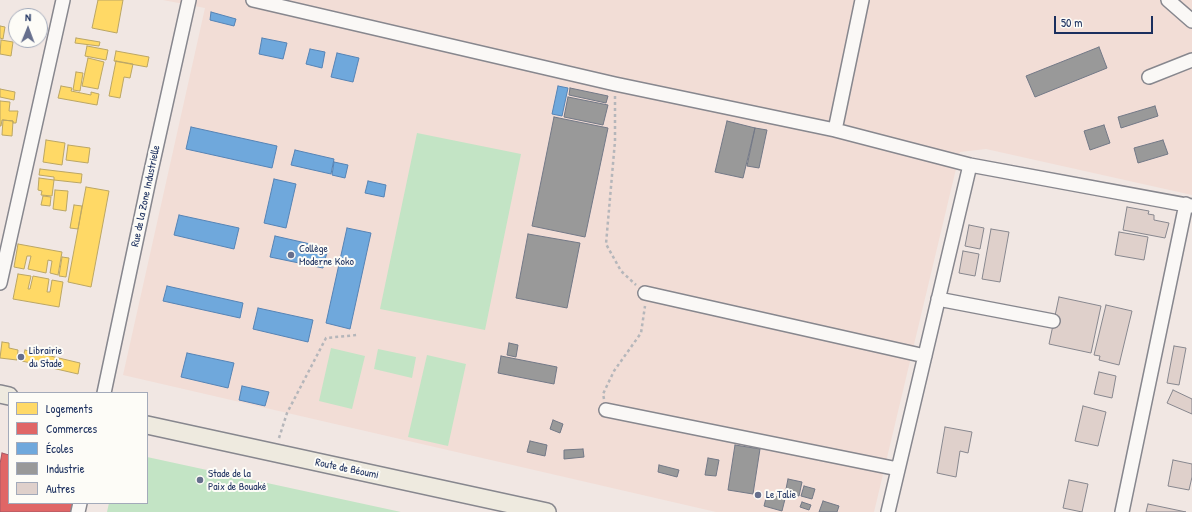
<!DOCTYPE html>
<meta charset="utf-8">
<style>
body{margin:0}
#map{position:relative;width:1192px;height:512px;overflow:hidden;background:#f1e7e3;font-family:"Patrick Hand",sans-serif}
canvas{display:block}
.legend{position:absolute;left:8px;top:392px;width:140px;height:112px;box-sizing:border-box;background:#fdfcf7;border:1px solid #a3aaba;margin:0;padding:5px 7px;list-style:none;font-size:12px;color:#1b2f5e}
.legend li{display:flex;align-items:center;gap:8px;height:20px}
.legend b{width:20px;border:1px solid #a3aaba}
.north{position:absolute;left:8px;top:8px;width:40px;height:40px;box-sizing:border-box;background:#fdfcf7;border:1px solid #a3aaba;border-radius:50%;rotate:1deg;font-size:11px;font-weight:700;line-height:16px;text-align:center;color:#1b2f5e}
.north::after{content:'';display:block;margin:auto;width:14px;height:18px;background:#666f8d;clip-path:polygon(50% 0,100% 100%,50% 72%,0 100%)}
.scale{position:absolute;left:1054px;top:16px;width:99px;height:18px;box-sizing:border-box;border:2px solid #1b2f5e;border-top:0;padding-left:5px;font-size:12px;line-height:14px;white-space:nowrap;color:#1b2f5e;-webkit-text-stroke:3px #fdfcf7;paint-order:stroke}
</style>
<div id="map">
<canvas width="1192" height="512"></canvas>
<ul class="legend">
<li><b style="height:11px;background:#ffd966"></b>Logements</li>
<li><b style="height:11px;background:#e06666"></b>Commerces</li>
<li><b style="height:11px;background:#6fa8dc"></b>Écoles</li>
<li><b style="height:11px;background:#999"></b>Industrie</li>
<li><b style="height:11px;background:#dfd0cb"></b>Autres</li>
</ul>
<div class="north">N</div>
<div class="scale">50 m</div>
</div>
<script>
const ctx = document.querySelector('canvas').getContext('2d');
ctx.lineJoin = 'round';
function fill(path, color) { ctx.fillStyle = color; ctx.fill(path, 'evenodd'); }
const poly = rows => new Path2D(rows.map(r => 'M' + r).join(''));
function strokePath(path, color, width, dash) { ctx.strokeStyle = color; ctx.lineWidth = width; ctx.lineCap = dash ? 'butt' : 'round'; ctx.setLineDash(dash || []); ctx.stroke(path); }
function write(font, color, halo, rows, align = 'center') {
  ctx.font = font + ' "Patrick Hand",sans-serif'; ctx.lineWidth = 4; ctx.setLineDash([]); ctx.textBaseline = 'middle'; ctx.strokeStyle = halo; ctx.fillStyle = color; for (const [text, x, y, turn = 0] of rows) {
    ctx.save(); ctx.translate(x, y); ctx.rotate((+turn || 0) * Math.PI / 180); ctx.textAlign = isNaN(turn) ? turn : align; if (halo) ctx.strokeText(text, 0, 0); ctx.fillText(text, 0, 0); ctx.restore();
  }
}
fill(poly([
 [163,0,1192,0,1192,195,986,149,960,152,874,512,716,512,123,375,205,8]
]), '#f2ddd6');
fill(poly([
 [417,133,521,154,485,330,380,309],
 [331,348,365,356,352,409,319,401],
 [378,349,416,357,412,378,374,369],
 [427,355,466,364,448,446,408,437],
 [147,457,401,512,107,512,109,503,147,503]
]), '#c3e4c5');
const homes = poly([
 [98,0,123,0,117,33,92,28,98,0],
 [0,26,5,27,3,39,0,38,0,26],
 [76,38,100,42,99,46,75,43,76,38],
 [1,40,13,42,11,56,0,54,1,40],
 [87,46,108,50,106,60,85,56,87,46],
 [116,51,149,57,147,67,114,61,116,51],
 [88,58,104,62,98,89,82,86,88,58],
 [116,61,133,64,130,78,124,77,120,98,109,96,116,61],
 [76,72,83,73,80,91,73,90,76,72],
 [61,86,72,88,71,91,91,95,91,92,99,94,97,105,58,98,61,86],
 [0,89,15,92,14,100,0,97,0,89],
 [0,101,10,102,9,111,18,111,16,123,13,123,13,121,2,120,1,126,0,126,0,101],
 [3,120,13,121,12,136,2,135,3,120],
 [46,140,65,143,62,165,43,162,46,140],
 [68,145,90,148,88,163,66,160,68,145],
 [40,169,82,174,81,183,54,180,54,177,39,175,40,169],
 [39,178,54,180,52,196,41,195,42,191,38,190,39,178],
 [86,187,109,191,91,287,68,282,86,187],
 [55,190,68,191,66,211,53,209,55,190],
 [43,196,51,197,50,206,41,205,43,196],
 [74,205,82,206,78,229,70,228,74,205],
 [18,244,62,252,58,275,50,273,52,261,48,260,46,273,28,269,31,256,27,256,24,269,14,267,18,244],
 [62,257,69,258,66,277,59,276,62,257],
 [18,274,31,276,28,289,30,289,33,276,49,279,47,292,50,292,52,280,63,282,59,307,13,299,18,274],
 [2,342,9,343,9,348,18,350,17,360,0,358,2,342],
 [25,350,80,363,78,374,22,361,25,350]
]);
fill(homes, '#ffd966');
strokePath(homes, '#bba664', 1);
const shops = poly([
 [2,453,9,455,9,503,74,503,72,512,0,512,0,464,2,453]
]);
fill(shops, '#e06666');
strokePath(shops, '#a55664', 1);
const schools = poly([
 [211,12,236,19,234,26,210,20,211,12],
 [262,38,287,43,283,59,259,54,262,38],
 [310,49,325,52,322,68,306,64,310,49],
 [337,53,359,58,353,82,331,77,337,53],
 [558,86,568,88,562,116,552,114,558,86],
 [191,127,277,146,272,168,186,149,191,127],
 [295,150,334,159,331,174,291,165,295,150],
 [334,162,348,165,345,178,332,175,334,162],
 [274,179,296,184,286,228,264,223,274,179],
 [368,181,386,185,384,197,365,193,368,181],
 [179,215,239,228,234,249,174,235,179,215],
 [347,228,371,233,350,329,326,323,347,228],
 [275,236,328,248,323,268,270,257,275,236],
 [167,286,243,303,240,318,163,301,167,286],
 [258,308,313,320,308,342,253,329,258,308],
 [187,353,234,363,228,388,181,377,187,353],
 [242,386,269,392,265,406,239,400,242,386]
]);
fill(schools, '#6fa8dc');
strokePath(schools, '#5684b6', 1);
const industry = poly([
 [1099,47,1107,68,1035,97,1026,76,1099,47],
 [570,88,608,96,606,103,569,95,570,88],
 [568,97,608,105,603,125,564,117,568,97],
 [1155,106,1158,116,1121,128,1118,117,1155,106],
 [554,117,608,128,585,237,532,226,554,117],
 [727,121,755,128,743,178,715,172,727,121],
 [1104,125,1110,143,1090,150,1084,131,1104,125],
 [755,128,767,130,759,168,747,166,755,128],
 [1163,140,1168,154,1138,163,1134,148,1163,140],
 [528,234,580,243,567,308,516,298,528,234],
 [509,343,518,345,516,357,507,355,509,343],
 [501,356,557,367,554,384,498,373,501,356],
 [553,420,563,424,560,433,550,429,553,420],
 [530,441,547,445,545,456,527,452,530,441],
 [735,445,760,449,753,494,728,490,735,445],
 [583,449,584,457,564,459,564,450,583,449],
 [708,458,719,460,716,476,705,475,708,458],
 [659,465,679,470,677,477,658,472,659,465],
 [788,479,802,482,799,496,785,494,788,479],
 [804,486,815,489,812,499,801,496,804,486],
 [767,494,785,499,782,511,764,506,767,494],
 [823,501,839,506,837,512,819,512,823,501],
 [802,502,811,505,809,510,800,507,802,502]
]);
fill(industry, '#999');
strokePath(industry, '#737987', 1);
const building = poly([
 [1127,207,1149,211,1148,214,1154,215,1154,220,1169,223,1165,238,1123,230,1127,207],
 [969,225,984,228,980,249,965,246,969,225],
 [991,229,1009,232,1000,282,982,279,991,229],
 [1119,232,1148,237,1144,260,1115,255,1119,232],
 [963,251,979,254,975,276,959,273,963,251],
 [1059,297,1101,306,1091,353,1049,344,1059,297],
 [1106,305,1132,311,1119,365,1099,360,1100,356,1094,355,1106,305],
 [1174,346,1186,348,1179,385,1167,383,1174,346],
 [1099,372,1116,376,1112,398,1094,394,1099,372],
 [1173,390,1192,399,1192,414,1167,403,1173,390],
 [1083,406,1106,412,1098,446,1075,441,1083,406],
 [945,427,972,432,968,453,960,451,956,477,937,473,945,427],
 [1173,460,1192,464,1192,477,1189,490,1168,486,1173,460],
 [1069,480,1088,484,1082,512,1063,508,1069,480],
 [1148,504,1186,512,1146,512,1148,504]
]);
fill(building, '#dfd0cb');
strokePath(building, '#87878e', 1);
const minor = poly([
 [253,0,615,84,835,130,970,165,1192,206],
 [1168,0,1192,21],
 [1149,77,1192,60],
 [835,130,862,0],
 [0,283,63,0],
 [645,293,925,356],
 [938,299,1053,321],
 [104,393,149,180,189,0],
 [606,410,898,469],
 [78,512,80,503],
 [888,512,970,165],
 [1122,512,1186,204]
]);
const major = poly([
 [0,394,9,396],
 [147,425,547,512]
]);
strokePath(minor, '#87878e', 16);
strokePath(major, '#87878e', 20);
strokePath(poly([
 [615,96,615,141,606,244,621,271,636,285],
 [604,399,603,394,614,371,641,333,645,306],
 [279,438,287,413,326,338,357,335]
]), '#b5b6ba', 2.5, [3, 3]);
strokePath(minor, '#faf8f6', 13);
strokePath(major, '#eeeadf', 17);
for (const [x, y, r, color] of [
 [291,255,4,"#666f8d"],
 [21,357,4,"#666f8d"],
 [200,480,4,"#666f8d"],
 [758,495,4,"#666f8d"]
]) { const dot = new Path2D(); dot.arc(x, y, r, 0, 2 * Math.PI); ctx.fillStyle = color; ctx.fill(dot); strokePath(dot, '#fdfcf7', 1.5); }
write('11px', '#1b2f5e', '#fdfcf7', [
 ["Rue de la Zone Industrielle",146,196,-78],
 ["Route de Béoumi",347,469,12]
]);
write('11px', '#1b2f5e', '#fdfcf7', [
 ["Collège",299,249],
 ["Moderne Koko",299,262],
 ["Librairie",29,351],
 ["du Stade",29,364],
 ["Stade de la",208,474],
 ["Paix de Bouaké",208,487],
 ["Le Talie",766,495]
], 'left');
</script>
